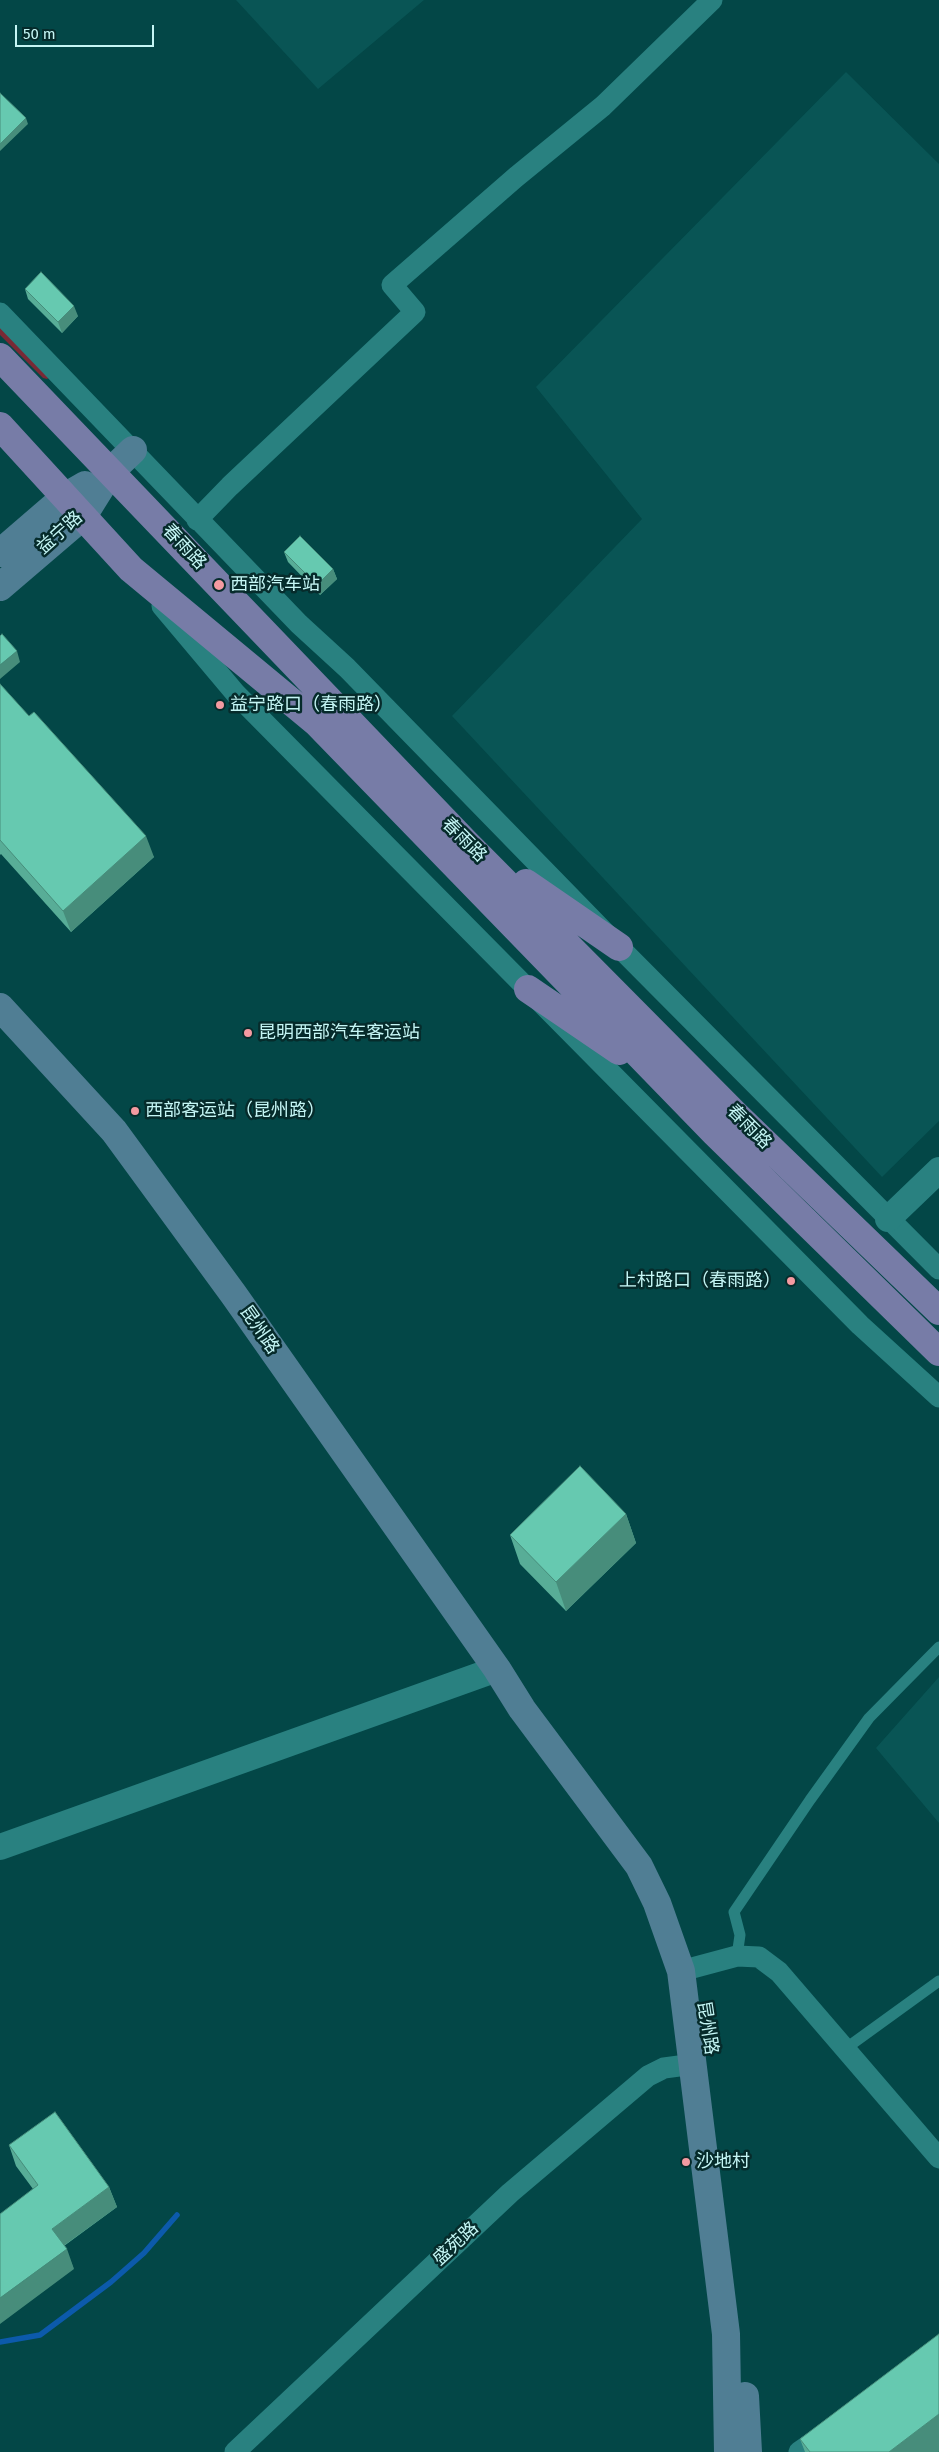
<!DOCTYPE html>
<meta charset="utf-8">
<style>
body{margin:0}
#map{position:relative;width:939px;height:2452px;overflow:hidden;background:#034747;font-family:"Fira Sans",sans-serif}
canvas{display:block}
.scale{position:absolute;left:15px;top:25px;width:139px;height:22px;box-sizing:border-box;border:2px solid #c5f6f5;border-top:0;padding-left:6px;font-size:15px;line-height:18px;white-space:nowrap;color:#c5f6f5;-webkit-text-stroke:4px #062b2b;paint-order:stroke}
</style>
<div id="map">
<canvas width="939" height="2452"></canvas>
<div class="scale">50 m</div>
</div>
<script>
const ctx = document.querySelector('canvas').getContext('2d');
ctx.lineJoin = 'round';
function fill(path, color) { ctx.fillStyle = color; ctx.fill(path, 'evenodd'); }
const poly = rows => new Path2D(rows.map(r => 'M' + r).join(''));
function strokePath(path, color, width, dash) { ctx.strokeStyle = color; ctx.lineWidth = width; ctx.lineCap = dash ? 'butt' : 'round'; ctx.setLineDash(dash || []); ctx.stroke(path); }
function write(font, color, halo, rows, align = 'center') {
  ctx.font = font + ' "Fira Sans","Noto Sans SC",sans-serif'; ctx.lineWidth = 5; ctx.setLineDash([]); ctx.textBaseline = 'middle'; ctx.strokeStyle = halo; ctx.fillStyle = color; for (const [text, x, y, turn = 0] of rows) {
    ctx.save(); ctx.translate(x, y); ctx.rotate((+turn || 0) * Math.PI / 180); ctx.textAlign = isNaN(turn) ? turn : align; if (halo) ctx.strokeText(text, 0, 0); ctx.fillText(text, 0, 0); ctx.restore();
  }
}
fill(poly([
 [236,0,424,0,318,89],
 [846,72,939,164,939,1121,882,1177,452,716,642,519,536,387],
 [939,1677,939,1823,876,1748]
]), '#095555');
fill(poly([
 [0,320,51,376,47,379,43,378,0,335]
]), '#792935');
strokePath(poly([
 [0,2342,40,2335,111,2282,144,2253,177,2215]
]), '#0c5aab', 5.5);
strokePath(poly([
 [737,1956,740,1935,734,1912,810,1800,869,1718,939,1647],
 [845,2049,939,1981]
]), '#298180', 11);
strokePath(poly([
 [0,313,299,624,347,668,619,947,939,1269],
 [197,520,230,486,415,312,392,285,516,177,603,106,712,0],
 [162,606,236,694,860,1325,939,1397],
 [681,1971,737,1956,759,1957,779,1972,939,2158],
 [235,2452,510,2193,648,2076,664,2068,694,2064],
 [799,2452,828,2432]
]), '#298180', 21);
strokePath(poly([
 [888,1219,939,1170],
 [0,1847,497,1669]
]), '#298180', 26);
strokePath(poly([
 [0,553,66,496,85,485],
 [0,587,83,516,111,471,133,450],
 [0,1007,114,1131,234,1295,497,1669,522,1709,639,1866,657,1903,681,1971,726,2334,728,2452],
 [745,2396,748,2452]
]), '#507e94', 28);
strokePath(poly([
 [0,357,465,842,735,1114,939,1311],
 [0,426,131,569,317,723,715,1133,939,1352],
 [526,883,619,947],
 [528,989,619,1051]
]), '#777ca7', 28);
fill(poly([
 [25,289,78,316,62,333,28,299],
 [284,552,333,569,337,579,320,595,288,562],
 [0,684,154,857,71,932,1,854,0,855],
 [626,1514,636,1543,566,1611,520,1564,510,1535],
 [9,2145,109,2187,117,2207,64,2246,74,2269,33,2189,16,2166],
 [939,2334,939,2451,938,2452,805,2452,800,2439]
]), '#58ad97');
fill(poly([
 [26,118,28,124,0,151,0,144],
 [74,306,78,316,62,333,58,322],
 [333,569,337,579,320,595,317,585],
 [17,651,20,662,0,679,0,665],
 [146,836,154,857,71,932,63,911],
 [626,1514,636,1543,566,1611,556,1582],
 [109,2187,117,2207,59,2249,52,2229],
 [67,2249,74,2269,0,2324,0,2298],
 [939,2414,939,2451,938,2452,889,2452]
]), '#478d7b');
const building = poly([
 [0,93,26,118,0,144,0,93],
 [41,272,74,306,58,322,25,289,41,272],
 [300,536,333,569,317,585,284,552,300,536],
 [2,634,17,651,0,665,0,636,2,634],
 [0,684,29,716,34,712,146,836,63,911,0,840,0,684],
 [580,1466,626,1514,556,1582,510,1535,580,1466],
 [55,2112,109,2187,52,2229,67,2249,0,2298,0,2214,38,2185,9,2145,55,2112],
 [939,2334,939,2414,889,2452,810,2452,800,2439,939,2334]
]);
fill(building, '#66c9b0');
strokePath(building, '#478d7b', 1);
for (const [x, y, r, color] of [
 [219,585,6,"#f49aa1"],
 [220,705,5,"#f49aa1"],
 [248,1033,5,"#f49aa1"],
 [135,1111,5,"#f49aa1"],
 [791,1281,5,"#f49aa1"],
 [686,2162,5,"#f49aa1"]
]) { const dot = new Path2D(); dot.arc(x, y, r, 0, 2 * Math.PI); ctx.fillStyle = color; ctx.fill(dot); strokePath(dot, '#062b2b', 2); }
write('18px', '#c5f6f5', '#062b2b', [
 ["益宁路",60,533,-42],
 ["春雨路",184,547,47],
 ["春雨路",464,840,45],
 ["春雨路",749,1127,45],
 ["昆州路",259,1330,55],
 ["昆州路",707,2028,81],
 ["盛苑路",456,2244,-43]
]);
write('18px', '#c5f6f5', '#062b2b', [
 ["西部汽车站",230,585],
 ["益宁路口（春雨路）",230,705],
 ["昆明西部汽车客运站",258,1033],
 ["西部客运站（昆州路）",145,1111],
 ["上村路口（春雨路）",781,1281,"right"],
 ["沙地村",696,2162]
], 'left');
</script>
